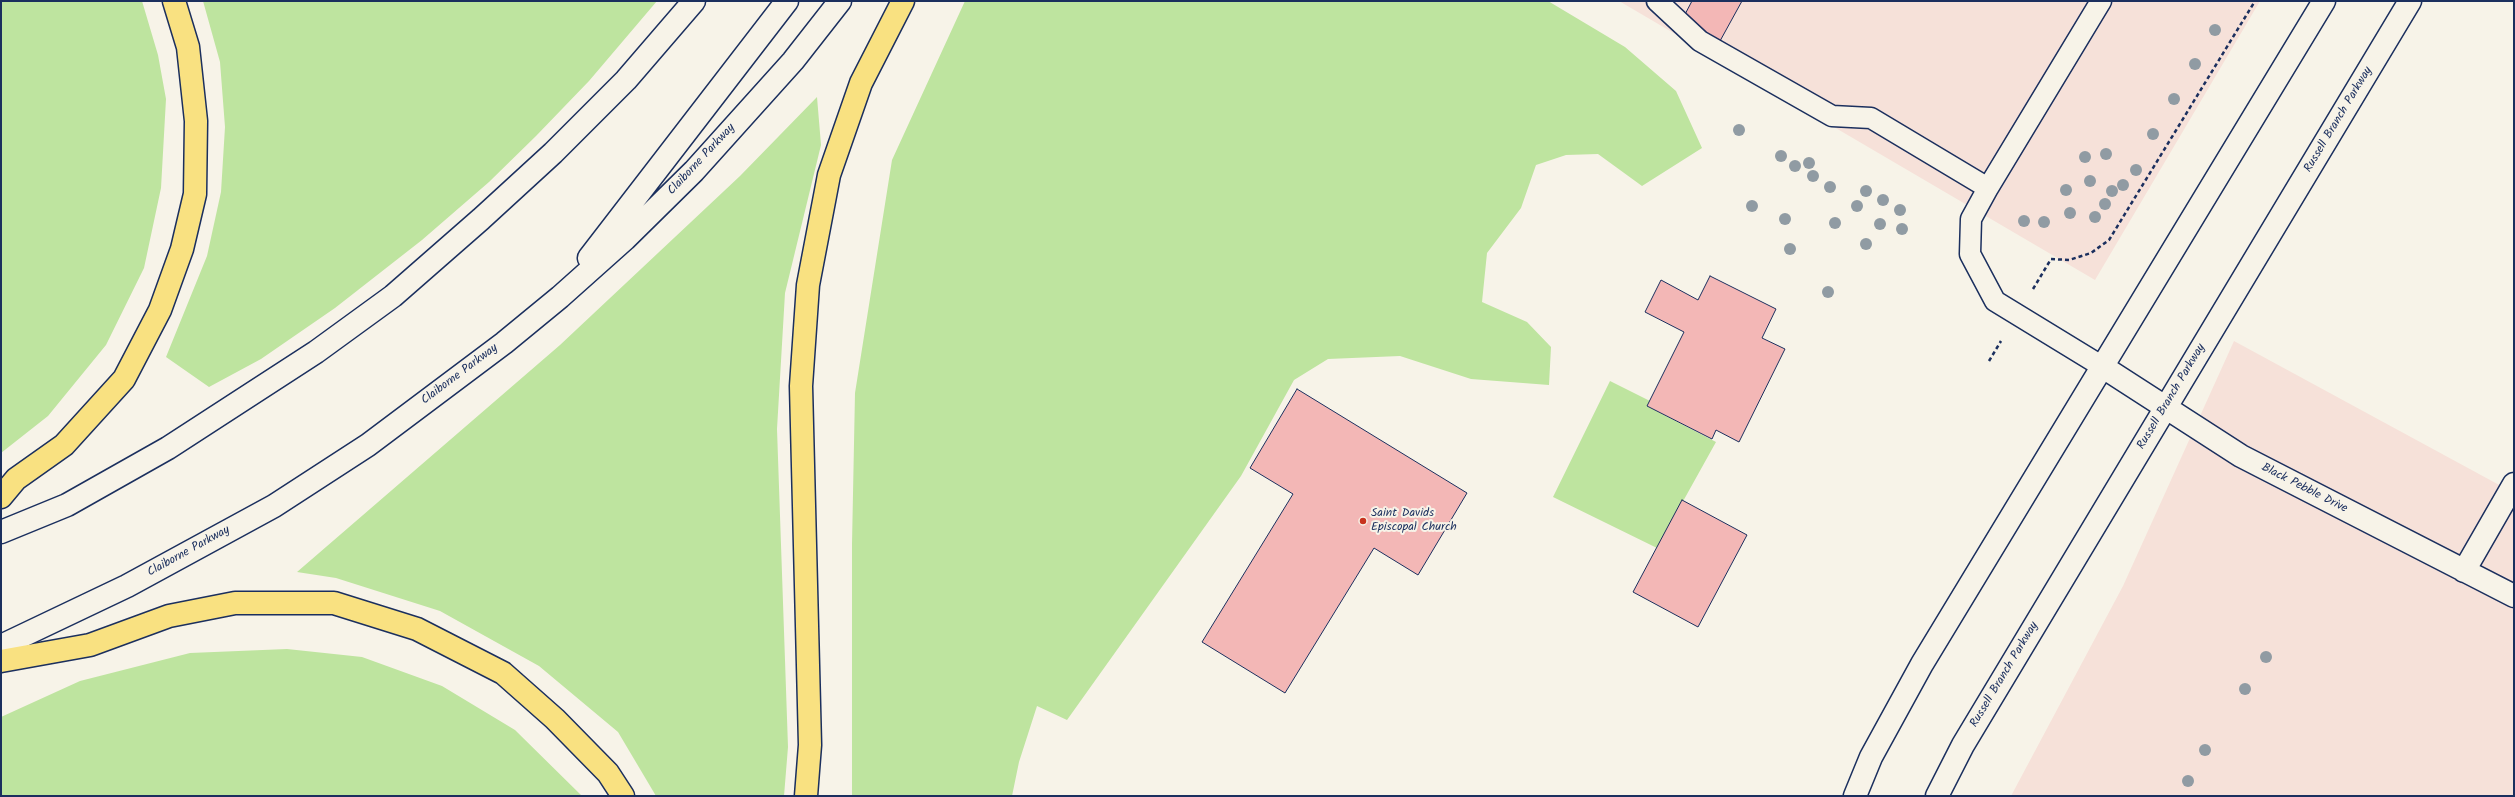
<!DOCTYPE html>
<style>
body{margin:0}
#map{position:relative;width:2515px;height:797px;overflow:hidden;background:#f7f3e8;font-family:Kalam,sans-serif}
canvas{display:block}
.frame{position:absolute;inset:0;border:2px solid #1b2f5e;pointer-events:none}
</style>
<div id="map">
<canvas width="2515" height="797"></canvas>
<div class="frame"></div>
</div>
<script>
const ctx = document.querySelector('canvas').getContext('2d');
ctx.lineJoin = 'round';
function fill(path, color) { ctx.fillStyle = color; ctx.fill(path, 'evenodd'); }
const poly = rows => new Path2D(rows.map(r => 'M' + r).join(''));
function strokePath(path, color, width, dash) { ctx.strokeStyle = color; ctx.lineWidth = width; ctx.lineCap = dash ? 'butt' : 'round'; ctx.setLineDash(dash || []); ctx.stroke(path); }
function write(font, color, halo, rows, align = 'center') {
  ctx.font = font + ' Kalam,sans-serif'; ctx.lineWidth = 4; ctx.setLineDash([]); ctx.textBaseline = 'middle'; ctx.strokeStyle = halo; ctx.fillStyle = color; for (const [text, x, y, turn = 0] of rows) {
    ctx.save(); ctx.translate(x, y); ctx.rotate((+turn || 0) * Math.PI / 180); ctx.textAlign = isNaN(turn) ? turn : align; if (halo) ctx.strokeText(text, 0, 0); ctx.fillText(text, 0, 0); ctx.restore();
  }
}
fill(poly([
 [1619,1,2260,1,2095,280],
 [2234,341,2514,493,2514,796,2011,796,2123,586]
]), '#f6e1d9');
fill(poly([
 [1,1,142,1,158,55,166,99,161,188,144,268,106,345,48,416,1,453],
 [203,1,657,1,589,81,536,136,489,182,422,240,335,308,261,359,209,387,166,357,207,256,221,192,225,127,220,62],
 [965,1,1548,1,1625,47,1676,91,1702,148,1642,186,1598,154,1566,155,1536,165,1521,208,1487,253,1482,302,1527,322,1551,347,1549,385,1471,379,1400,356,1328,359,1294,380,1241,476,1067,720,1037,706,1019,762,1012,796,852,796,852,544,855,393,892,160],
 [817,97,821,145,785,293,777,429,788,747,784,796,656,796,618,732,539,666,440,611,336,578,297,572,560,345,740,176],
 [1610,381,1650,401,1647,406,1716,442,1657,548,1553,497],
 [287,649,362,657,442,686,515,730,582,796,1,796,1,717,80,681,190,653]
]), '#bee49f');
const building = poly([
 [1692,1,1742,1,1720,41,1682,20,1692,1],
 [1710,276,1776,309,1762,338,1785,349,1739,442,1716,430,1712,439,1647,406,1684,332,1645,312,1661,280,1698,300,1710,276],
 [1297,389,1467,493,1418,575,1374,548,1285,693,1202,642,1293,494,1250,468,1297,389],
 [1682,500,1747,535,1698,627,1633,592,1682,500]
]);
fill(building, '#f3b7b6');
strokePath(building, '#1b2f5e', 1);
const service = poly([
 [1657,1,1700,41,1832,116,1871,118,1988,188,2101,1],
 [1988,188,1971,219,1970,254,1995,301,2103,367]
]);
const minor = poly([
 [2103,367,2241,456,2514,596],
 [2464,571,2514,484],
 [1855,796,1871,757,1922,664,2324,1],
 [1937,796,1963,745,2410,1]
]);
const secondary = poly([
 [589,258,787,1],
 [1,532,67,505,168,448,316,352,393,296,481,219,553,153,626,80,694,1],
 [1,646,127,586,274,506,368,445,504,343,560,297,625,239,694,171,793,61,840,1]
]);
const motorway = poly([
 [1,497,16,479,64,445,124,379,160,310,182,249,195,194,196,121,188,47,174,1],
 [1,661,90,645,169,616,235,603,334,603,417,629,503,673,555,719,608,773,623,796],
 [806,796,810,745,801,386,808,285,829,175,861,83,903,1]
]);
strokePath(service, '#1b2f5e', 23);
strokePath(minor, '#1b2f5e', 25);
strokePath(secondary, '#1b2f5e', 25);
strokePath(motorway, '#1b2f5e', 25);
strokePath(poly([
 [2033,289,2051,259,2069,260,2091,253,2109,240,2255,1],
 [1989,361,2001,341]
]), '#1b2f5e', 2.5, [4, 3]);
strokePath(service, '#f7f3e8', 20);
strokePath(minor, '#f7f3e8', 22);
strokePath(secondary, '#f7f3e8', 22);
strokePath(motorway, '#f9e181', 22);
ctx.fillStyle = '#909ba3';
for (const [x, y] of [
 [2215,30],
 [2195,64],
 [2174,99],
 [1739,130],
 [2153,134],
 [2106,154],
 [1781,156],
 [2085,157],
 [1809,163],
 [1795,166],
 [2136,170],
 [1813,176],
 [2090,181],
 [2123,185],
 [1830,187],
 [2066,190],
 [1866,191],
 [2112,191],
 [1883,200],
 [2105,204],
 [1752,206],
 [1857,206],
 [1900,210],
 [2070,213],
 [2095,217],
 [1785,219],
 [2024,221],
 [2044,222],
 [1835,223],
 [1880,224],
 [1902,229],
 [1866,244],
 [1790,249],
 [1828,292],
 [2266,657],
 [2245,689],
 [2205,750],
 [2188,781]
]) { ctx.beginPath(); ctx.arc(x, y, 6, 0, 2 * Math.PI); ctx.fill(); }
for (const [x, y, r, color] of [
 [1363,521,4,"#c8321e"]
]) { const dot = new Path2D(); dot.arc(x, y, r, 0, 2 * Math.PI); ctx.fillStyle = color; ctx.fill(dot); strokePath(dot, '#f7f3e8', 1.5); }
write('12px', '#1b2f5e', '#f7f3e8', [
 ["Russell Branch Parkway",2339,120,-59],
 ["Claiborne Parkway",702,160,-47],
 ["Claiborne Parkway",460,375,-37],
 ["Russell Branch Parkway",2172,397,-59],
 ["Black Pebble Drive",2304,489,27],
 ["Claiborne Parkway",189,552,-29],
 ["Russell Branch Parkway",2005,675,-59]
]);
write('12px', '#1b2f5e', '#f7f3e8', [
 ["Saint Davids",1371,514],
 ["Episcopal Church",1371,528]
], 'left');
</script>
